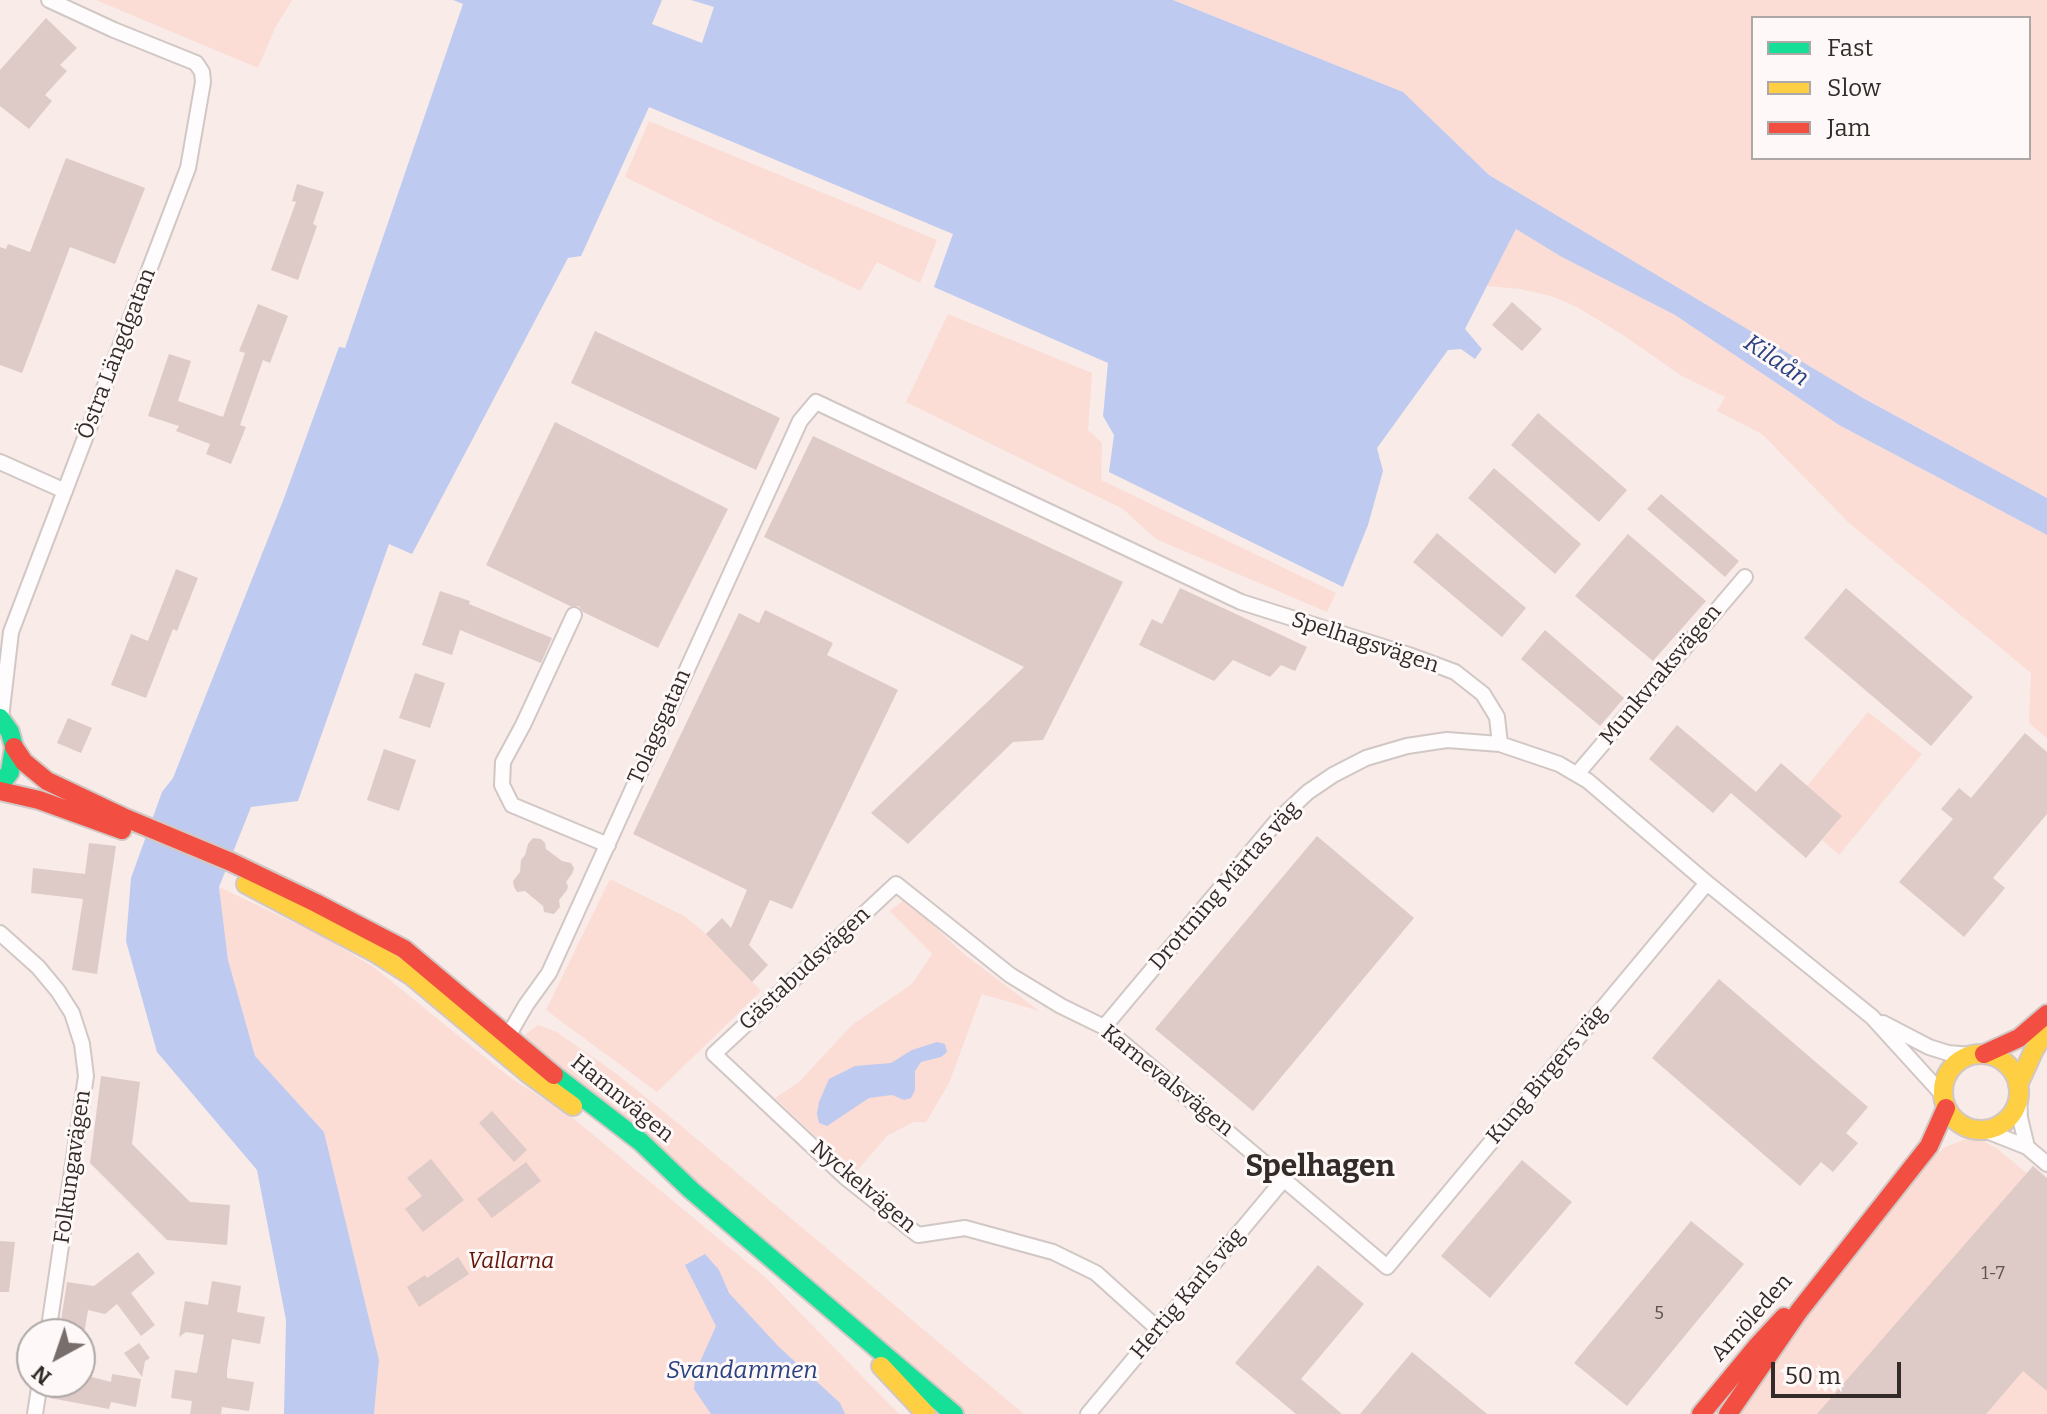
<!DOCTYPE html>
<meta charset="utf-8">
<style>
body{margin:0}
#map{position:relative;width:2047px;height:1414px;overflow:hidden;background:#f8ebe8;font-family:Bitter,serif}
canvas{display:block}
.legend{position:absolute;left:1751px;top:16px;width:280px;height:144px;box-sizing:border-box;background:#fef9f8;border:2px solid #ada7a5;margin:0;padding:10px 14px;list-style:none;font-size:24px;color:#332b29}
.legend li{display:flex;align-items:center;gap:16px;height:40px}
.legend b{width:40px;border:2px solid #ada7a5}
.north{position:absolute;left:16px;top:1318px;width:80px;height:80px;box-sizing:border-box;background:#fef9f8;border:2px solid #ada7a5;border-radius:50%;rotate:220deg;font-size:22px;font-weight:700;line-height:32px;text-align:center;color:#332b29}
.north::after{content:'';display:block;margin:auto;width:28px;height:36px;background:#786e6c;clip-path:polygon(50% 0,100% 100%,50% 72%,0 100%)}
.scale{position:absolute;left:1771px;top:1362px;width:130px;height:36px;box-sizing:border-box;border:4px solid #332b29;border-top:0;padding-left:10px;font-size:24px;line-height:28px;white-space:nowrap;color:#332b29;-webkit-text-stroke:6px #fef9f8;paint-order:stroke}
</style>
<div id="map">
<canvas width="2047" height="1414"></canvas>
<ul class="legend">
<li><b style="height:10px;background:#16e098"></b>Fast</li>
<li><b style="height:10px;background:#ffcf43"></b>Slow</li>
<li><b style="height:10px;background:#f24e42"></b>Jam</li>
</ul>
<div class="north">N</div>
<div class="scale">50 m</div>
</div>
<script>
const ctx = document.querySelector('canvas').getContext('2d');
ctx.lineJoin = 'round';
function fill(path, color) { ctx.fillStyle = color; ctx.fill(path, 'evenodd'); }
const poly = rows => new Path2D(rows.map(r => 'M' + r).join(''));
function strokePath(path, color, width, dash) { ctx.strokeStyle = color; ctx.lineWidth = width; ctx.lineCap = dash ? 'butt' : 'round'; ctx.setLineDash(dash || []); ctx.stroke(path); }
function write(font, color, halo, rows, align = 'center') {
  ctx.font = font + ' Bitter,serif'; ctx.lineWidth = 6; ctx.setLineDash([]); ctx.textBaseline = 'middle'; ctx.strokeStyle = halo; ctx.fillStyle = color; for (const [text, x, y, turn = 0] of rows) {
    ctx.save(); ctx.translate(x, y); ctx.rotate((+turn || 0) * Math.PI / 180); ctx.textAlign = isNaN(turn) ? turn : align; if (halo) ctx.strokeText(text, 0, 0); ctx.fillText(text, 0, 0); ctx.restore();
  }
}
fill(poly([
 [96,0,292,0,275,28,258,68],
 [1173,0,2047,0,2047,498,1856,394,1489,175,1403,92],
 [1753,18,2029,18,2029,158,1753,158],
 [649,121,937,240,920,283,877,262,860,291,625,177],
 [1516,229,1560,256,1675,315,1839,425,2047,535,2047,738,2029,723,2031,673,1850,524,1762,434,1717,411,1725,397,1680,375,1623,335,1577,307,1551,296,1520,289,1487,286],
 [948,314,1092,373,1088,430,1102,443,1101,480,1336,593,1327,612,1156,539,1123,509,906,402],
 [1868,712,1922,754,1839,855,1822,840,1842,816,1807,786],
 [610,879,686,917,706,934,761,991,657,1092,546,1010],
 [219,887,322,936,375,968,508,1076,573,1118,766,1278,899,1414,374,1414,379,1360,324,1132,255,1056,228,960],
 [905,899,964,954,1039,1011,982,994,949,1083,926,1122,913,1122,887,1136,855,1173,775,1098,799,1082,852,1025,912,984,932,954,890,911],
 [538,1025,555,1031,614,1072,668,1115,1024,1414,965,1414,529,1045,525,1035],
 [1966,1139,1981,1139,1999,1150,2047,1190,2047,1414,1739,1414,1829,1285,1922,1167,1945,1147]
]), '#fbddd6');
fill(poly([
 [453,0,662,0,652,24,702,43,714,7,691,0,1173,0,1403,92,1489,175,1863,398,2047,498,2047,535,1839,425,1675,315,1560,256,1516,229,1465,329,1482,349,1475,359,1461,349,1448,350,1377,448,1383,471,1368,525,1343,587,1109,472,1114,435,1103,416,1108,363,934,287,953,234,649,107,581,256,568,258,412,554,389,544,298,801,251,807,219,887,228,960,255,1056,324,1132,379,1360,374,1414,284,1414,286,1320,257,1170,157,1052,126,941,131,878,162,792,173,778,283,501,339,347,345,348,463,4],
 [937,1042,945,1044,947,1052,941,1057,921,1062,915,1071,915,1090,911,1098,904,1100,892,1095,869,1098,827,1126,819,1123,817,1114,819,1102,829,1079,855,1066,891,1063,912,1050],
 [705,1254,719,1270,729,1293,779,1347,840,1403,845,1414,711,1414,694,1389,696,1371,716,1326,685,1265]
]), '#becaef');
fill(poly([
 [46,18,77,48,60,65,67,71,45,95,52,101,29,129,0,106,0,70],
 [66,158,145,188,115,264,70,247,22,373,0,365,0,247,6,249,8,244,30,252],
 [297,184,324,192,313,224,317,226,298,280,271,270,296,202,292,201],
 [1512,302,1542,329,1522,351,1492,325],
 [258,304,288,316,270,363,263,360,240,425,246,427,231,464,206,454,210,444,176,431,179,426,148,416,169,354,191,361,178,401,223,417,245,353,239,351],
 [595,331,780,418,756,470,571,383],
 [1538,413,1627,490,1599,522,1511,445],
 [555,422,728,509,658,648,583,612,579,606,570,606,486,565],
 [813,436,1123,582,1043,740,1013,742,908,844,871,813,1024,667,764,537],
 [1494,468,1581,544,1555,574,1468,498],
 [1661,494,1739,561,1725,577,1647,509],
 [1437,533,1526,608,1502,637,1413,562],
 [1628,534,1706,601,1653,661,1575,596],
 [176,569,198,578,177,631,173,629,146,698,111,685,131,634,148,641],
 [1180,588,1307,647,1295,671,1281,665,1270,677,1233,660,1214,681,1139,645,1152,619,1162,624],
 [1846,588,1973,697,1931,746,1804,638],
 [440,591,470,601,469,604,552,638,541,663,460,630,452,655,422,645],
 [765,610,833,643,827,655,898,690,792,909,770,900,749,945,768,965,752,982,706,934,722,918,731,928,747,890,633,834,739,613,759,623],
 [1545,630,1624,698,1600,726,1521,659],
 [415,673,445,683,430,728,399,718],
 [68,718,92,728,81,753,57,743],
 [1677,725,1756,792,1781,763,1842,816,1806,858,1731,793,1713,813,1649,759],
 [2025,733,2047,752,2047,814,1993,878,2005,888,1964,937,1899,882,1953,819,1941,809,1959,788,1971,798],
 [384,749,416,760,399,811,367,800],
 [1317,836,1414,918,1253,1111,1155,1029],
 [533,838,541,839,545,843,546,849,562,861,571,863,574,868,572,874,566,882,568,886,567,890,559,900,560,907,554,914,544,912,543,906,525,891,517,892,514,887,513,881,520,872,521,860,525,855,528,844],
 [89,843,116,846,97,974,72,970,83,899,31,893,33,868,85,874],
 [1719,979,1868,1107,1846,1133,1858,1143,1833,1172,1821,1162,1800,1186,1652,1058],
 [101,1076,140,1082,132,1144,190,1202,230,1205,227,1245,167,1240,90,1163],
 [492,1111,527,1150,514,1162,479,1123],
 [431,1159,464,1200,423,1232,405,1209,422,1196,407,1178],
 [1522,1160,1572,1202,1490,1298,1441,1256],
 [526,1162,541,1181,492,1218,477,1199],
 [2033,1166,2047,1178,2047,1391,2023,1371,1986,1414,1817,1414],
 [1691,1221,1744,1264,1627,1406,1574,1363],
 [0,1241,15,1242,9,1292,0,1292],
 [138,1252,155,1273,131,1293,155,1325,141,1336,117,1304,105,1314,88,1310,84,1334,59,1334,67,1282,94,1286],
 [458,1257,469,1274,419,1307,407,1287,425,1275,427,1278],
 [1318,1265,1364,1304,1301,1379,1342,1414,1296,1414,1235,1363],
 [212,1281,241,1286,237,1312,265,1317,260,1344,232,1339,227,1371,227,1378,254,1382,249,1411,222,1407,221,1414,190,1414,192,1401,171,1398,175,1370,197,1373,204,1335,186,1332,179,1337,185,1301,208,1305],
 [139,1343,150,1358,145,1361,142,1377,124,1353],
 [1412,1352,1487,1414,1360,1414],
 [80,1374,111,1382,112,1374,141,1379,136,1407,111,1402,109,1409,50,1398,52,1382,80,1382]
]), '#decbc7');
const street = poly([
 [0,462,65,491],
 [574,615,523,725,503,762,502,785,512,805,608,845],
 [1,718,11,632,188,168,203,82,202,72,196,63,114,30,49,0],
 [1577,774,1745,577],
 [0,933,38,967,58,991,72,1013,82,1044,86,1076,48,1334],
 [1883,1023,1929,1047,1948,1053,1971,1055],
 [1104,1027,1276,822,1308,792,1333,775,1366,758,1407,746,1447,740,1500,744],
 [504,1043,526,1005,549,973,800,421,816,402,1241,602,1409,655,1455,672,1483,694,1497,717,1500,744,1559,764,1588,781,1707,883,1872,1017,1943,1095],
 [2019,1093,2020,1118,2027,1147],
 [1984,1130,2027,1147,2047,1164],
 [1158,1329,1096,1273,1053,1252,965,1228,918,1235,845,1177,714,1054,896,884,1010,975,1061,1006,1104,1027,1387,1267,1707,883],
 [35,1414,40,1382],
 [1088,1414,1284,1179]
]);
const fast = poly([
 [0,718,10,732,14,747,10,772,0,785],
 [554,1075,641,1142,691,1190,954,1414]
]);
const slow = poly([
 [246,884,374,952,412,976,529,1074,573,1106],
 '1943 1092a38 38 0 1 1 76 0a38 38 0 1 1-76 0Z',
 [2018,1085,2034,1050,2047,1028],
 [881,1366,926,1414]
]);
const jam = poly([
 [14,747,24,762,47,781,123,817,231,862,316,903,404,949,554,1075],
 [0,791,39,800,122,830],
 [1984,1054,2019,1038,2047,1014],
 [1701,1414,1758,1345,1784,1317],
 [1728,1414,1799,1311,1929,1146,1946,1108]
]);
strokePath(street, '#d1c7c4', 18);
strokePath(fast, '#d1c7c4', 22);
strokePath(slow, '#d1c7c4', 22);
strokePath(jam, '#d1c7c4', 22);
strokePath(street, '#fefcfc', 14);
strokePath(fast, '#16e098', 18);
strokePath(slow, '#ffcf43', 18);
strokePath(jam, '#f24e42', 18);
write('18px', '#5e5350', null, [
 ["1-7",1993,1274],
 ["5",1659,1314]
]);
write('22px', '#332b29', '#fef9f8', [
 ["Östra Längdgatan",117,354,-69],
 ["Spelhagsvägen",1365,643,18],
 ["Munkvraksvägen",1661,675,-50],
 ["Tolagsgatan",660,727,-66],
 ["Drottning Märtas väg",1225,886,-49],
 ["Gästabudsvägen",805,969,-43],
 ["Kung Birgers väg",1547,1075,-50],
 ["Karnevalsvägen",1167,1081,39],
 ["Hamnvägen",622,1099,39],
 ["Folkungavägen",73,1167,-82],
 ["Nyckelvägen",863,1187,40],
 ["Hertig Karls väg",1188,1294,-50],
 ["Arnöleden",1752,1318,-48]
]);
write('italic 22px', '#641808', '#fef9f8', [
 ["Vallarna",511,1262]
]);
write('italic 24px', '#2a4181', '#fef9f8', [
 ["Kilaån",1776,361,34],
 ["Svandammen",742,1371]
]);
write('bold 30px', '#332b29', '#fef9f8', [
 ["Spelhagen",1320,1168]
]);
</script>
